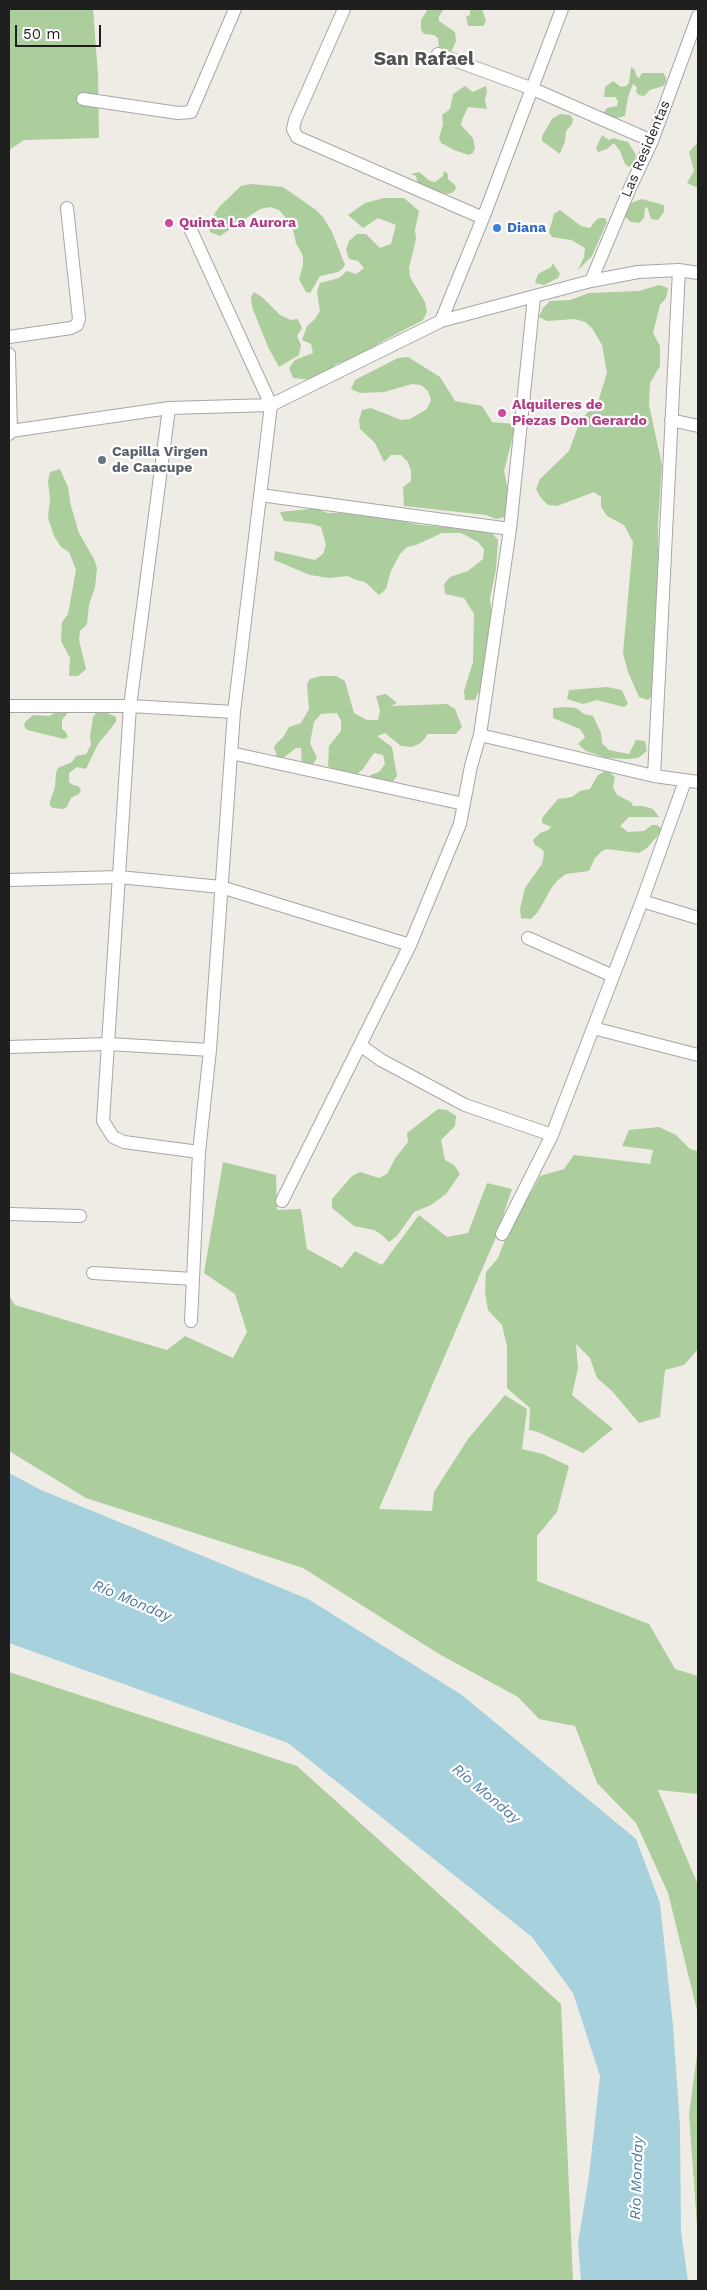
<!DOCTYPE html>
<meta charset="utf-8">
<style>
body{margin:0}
#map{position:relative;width:707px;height:2290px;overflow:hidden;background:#efece5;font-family:"Work Sans",sans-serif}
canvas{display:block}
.frame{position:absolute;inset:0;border:10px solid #1f1f1f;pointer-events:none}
.scale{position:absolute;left:15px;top:25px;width:86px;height:22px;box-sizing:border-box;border:2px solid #1f1f1f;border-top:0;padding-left:6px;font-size:15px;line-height:18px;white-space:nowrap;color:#1f1f1f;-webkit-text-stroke:4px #fff;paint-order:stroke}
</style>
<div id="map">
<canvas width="707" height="2290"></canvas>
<div class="frame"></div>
<div class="scale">50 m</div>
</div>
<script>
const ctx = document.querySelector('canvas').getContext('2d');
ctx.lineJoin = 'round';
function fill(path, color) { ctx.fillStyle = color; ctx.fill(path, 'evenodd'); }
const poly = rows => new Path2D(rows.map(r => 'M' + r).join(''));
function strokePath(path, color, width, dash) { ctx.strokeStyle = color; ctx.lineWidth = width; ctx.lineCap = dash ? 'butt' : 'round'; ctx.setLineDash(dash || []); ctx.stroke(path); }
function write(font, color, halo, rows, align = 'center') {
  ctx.font = font + ' "Work Sans",sans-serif'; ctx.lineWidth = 4.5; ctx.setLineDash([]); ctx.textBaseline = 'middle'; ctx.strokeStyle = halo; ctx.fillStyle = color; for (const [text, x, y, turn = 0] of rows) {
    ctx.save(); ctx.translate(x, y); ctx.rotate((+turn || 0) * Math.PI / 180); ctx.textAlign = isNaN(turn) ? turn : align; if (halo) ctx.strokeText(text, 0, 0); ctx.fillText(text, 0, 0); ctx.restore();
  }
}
fill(poly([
 [9,9,93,9,98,75,99,138,24,140,9,150],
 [428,9,444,9,439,16,439,21,455,32,456,41,452,50,448,52,439,48,438,38,434,35,424,34,421,30,421,20],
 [470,9,482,9,486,21,483,26,468,26,466,17,470,15],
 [631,67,635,70,636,75,639,78,642,73,663,73,666,77,666,82,663,86,650,90,644,96,639,95,636,92,637,87,633,84,628,97,625,116,616,118,606,116,604,112,607,108,617,106,618,101,615,97,604,97,605,87,613,81,621,87,626,86,629,83],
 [465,86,473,92,486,86,487,91,485,100,487,109,468,107,462,120,461,125,473,138,475,148,473,153,469,155,454,150,441,143,439,138,443,124,442,115,450,109,453,94],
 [560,114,570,115,573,119,572,124,566,131,565,141,560,154,542,141,542,136,552,119],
 [602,135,609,140,613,138,628,142,636,155,634,165,629,167,625,164,620,151,614,143,607,149,598,152,596,148],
 [698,142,698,186,696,187,687,183,694,171,689,152],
 [444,171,448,174,448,179,455,185,456,189,452,193,447,194,418,186,416,176,411,174,419,172,430,181,435,182,443,176],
 [251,184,283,187,316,210,323,217,332,232,345,265,342,269,338,272,320,276,310,293,306,292,299,279,303,265,303,256,296,243,292,225,279,210,270,207,260,209,220,236,210,232,208,223,220,206,241,186],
 [384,198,404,198,419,211,415,230,416,239,409,268,410,277,425,302,427,312,423,320,379,343,365,355,336,364,322,377,312,380,293,378,289,368,295,360,313,353,311,344,302,340,307,326,315,319,320,311,317,292,320,283,339,278,347,271,356,274,364,268,358,261,349,259,346,250,349,241,357,234,366,234,380,248,391,244,396,225,378,218,363,228,348,215,365,203],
 [642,199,664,205,664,212,658,220,651,219,647,207,645,209,644,218,639,223,631,222,623,215,625,208,633,202],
 [560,210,581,226,590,228,596,220,600,218,605,218,607,222,592,256,578,270,584,257,585,248,571,240,552,237,549,232,554,214],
 [553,263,560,274,558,278,544,285,535,283,538,274,551,267],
 [659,285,668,288,666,298,660,305,653,333,660,346,660,366,650,383,649,405,662,465,658,524,658,678,654,693,648,700,639,697,628,672,623,653,633,542,624,525,607,516,601,507,601,497,594,492,557,506,548,505,541,498,536,489,540,479,569,451,580,421,599,399,607,373,602,345,592,328,585,322,575,319,547,321,539,317,543,308,550,301,570,300,589,293,639,291],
 [254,292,262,297,280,315,291,320,298,319,302,328,297,336,301,345,299,355,279,367,268,347,252,307,251,297],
 [408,357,440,377,455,401,482,406,492,422,516,424,504,471,508,489,506,517,496,519,486,515,404,506,403,487,411,481,411,471,408,462,401,455,391,455,384,462,375,443,360,429,359,420,362,410,371,408,401,420,410,419,427,409,431,400,428,391,421,385,412,384,384,392,360,393,351,389,355,380,398,358],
 [60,469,68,487,71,506,79,533,94,559,97,568,95,587,89,605,87,624,80,631,79,640,86,669,78,676,69,676,70,658,61,641,62,622,68,614,76,570,69,552,61,547,54,536,48,518,50,499,48,481,50,472],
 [309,509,318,509,327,513,342,513,391,519,421,525,481,530,491,532,498,540,496,569,490,599,494,636,483,683,475,700,465,700,464,691,473,662,474,614,464,598,445,594,444,584,450,577,468,571,483,559,484,549,478,542,461,533,442,533,416,545,407,547,400,554,391,571,386,589,379,595,365,582,356,580,348,576,329,578,310,575,274,560,275,551,315,560,323,554,326,545,321,527,312,524,284,521,280,512],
 [321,676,336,676,345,681,354,713,367,720,378,720,380,710,376,696,386,694,397,703,390,706,447,704,455,709,462,727,456,734,428,734,421,743,412,747,401,746,385,733,377,736,392,747,397,776,391,784,371,784,370,775,379,772,385,764,383,755,374,753,363,769,356,775,335,773,328,766,329,746,341,731,341,721,337,713,321,714,314,722,310,743,317,758,311,767,302,764,301,748,296,748,282,759,277,757,274,747,277,743,284,736,289,727,301,723,309,709,307,684,310,679],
 [607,687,622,690,628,704,624,707,597,700,583,704,567,699,569,690],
 [566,707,576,708,584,714,593,716,601,733,602,743,609,750,629,754,636,740,645,741,647,751,638,758,628,759,607,758,586,751,578,744,585,737,580,729,553,718,553,708],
 [99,709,116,717,116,722,98,744,86,769,77,767,69,773,69,782,73,785,78,786,81,790,79,794,71,798,67,807,63,809,53,808,50,806,50,801,55,787,56,773,58,768,72,762,76,756,86,754,91,745,90,736,93,717],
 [69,711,62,720,62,729,66,732,68,737,64,739,27,730,24,726,25,722,33,715,49,716,57,712],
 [607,770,615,777,613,787,617,795,631,802,633,806,643,806,653,809,659,817,629,817,620,826,628,832,644,831,652,825,657,825,661,828,660,833,647,848,639,853,606,849,602,851,595,858,589,871,566,874,558,880,552,887,538,912,531,919,521,918,520,909,525,888,542,864,544,854,543,850,535,845,533,840,540,833,548,830,551,827,542,823,542,818,558,799,572,797,580,791,590,789,598,775],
 [438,1109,447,1110,456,1116,455,1126,441,1140,445,1160,454,1165,460,1174,446,1194,431,1205,414,1212,397,1236,389,1242,382,1235,374,1230,354,1226,332,1208,332,1199,352,1176,360,1172,379,1178,387,1174,396,1157,408,1142,407,1133],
 [659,1127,676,1135,690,1149,698,1151,698,1349,684,1365,665,1370,660,1417,639,1423,612,1391,597,1378,590,1358,576,1344,578,1368,572,1395,613,1429,583,1453,538,1432,529,1430,530,1408,507,1388,507,1346,502,1325,488,1310,485,1292,486,1272,498,1258,522,1197,532,1191,540,1176,564,1169,574,1155,650,1164,653,1150,622,1146,629,1130],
 [223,1162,276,1175,277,1210,301,1209,307,1249,342,1268,355,1251,382,1265,419,1215,447,1237,468,1233,487,1183,512,1189,496,1237,379,1509,432,1511,434,1492,468,1439,505,1395,527,1409,522,1449,543,1454,569,1466,557,1512,537,1536,537,1581,649,1624,675,1669,698,1676,698,1794,658,1790,698,1885,698,2014,668,1893,636,1823,597,1783,575,1726,539,1719,518,1697,439,1654,303,1568,86,1498,9,1451,9,1296,15,1305,167,1350,185,1336,233,1358,247,1332,235,1294,204,1273],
 [9,1672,297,1766,561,2004,573,2281,9,2281],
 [698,2048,698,2239,689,2114]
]), '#accd9c');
fill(poly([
 [9,1473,41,1490,308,1599,462,1695,636,1839,660,1903,673,2026,680,2127,681,2231,688,2281,581,2281,578,2243,589,2176,600,2076,573,1993,532,1937,288,1743,9,1643]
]), '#a7d1dc');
const street = poly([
 [344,9,295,120,293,129,297,137,483,218],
 [438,54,533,89,652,141],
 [83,99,178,113,191,112,235,9],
 [591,281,630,188,652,141,698,16],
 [441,321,485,213,562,9],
 [9,337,71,328,77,325,79,319,67,208],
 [9,354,11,431,9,434],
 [169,408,130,706,234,712,271,405,189,226],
 [671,420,698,426],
 [11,431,169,408,271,405,441,321,591,281,638,272,679,270,698,273],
 [260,495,510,529],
 [9,706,130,706,103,1121,113,1137,124,1142,199,1152],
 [480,735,654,776,698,782],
 [231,753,464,804],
 [654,776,679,270],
 [9,880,119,877,221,887,410,945],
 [642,901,698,918],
 [528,938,613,976],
 [593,1028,698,1055],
 [360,1045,381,1060,465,1105,552,1135],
 [9,1047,108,1044,210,1050],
 [282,1201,410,945,460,824,471,766,480,735,510,529,534,297],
 [9,1214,80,1216],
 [502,1234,552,1135,642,901,685,781],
 [93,1273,193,1279],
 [191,1321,199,1152,210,1050,234,712]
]);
strokePath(street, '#a6a6a6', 14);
strokePath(street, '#fff', 12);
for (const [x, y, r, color] of [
 [169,223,5,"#d1479c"],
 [497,228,5,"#3f7fe0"],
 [502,413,5,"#d1479c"],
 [102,460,5,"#6b7280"]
]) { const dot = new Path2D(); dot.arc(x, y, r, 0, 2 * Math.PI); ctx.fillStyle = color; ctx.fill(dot); strokePath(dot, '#fff', 2); }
write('14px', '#1f1f1f', '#fff', [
 ["Las Residentas",646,149,-67]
]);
write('bold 14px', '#b23c85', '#fff', [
 ["Quinta La Aurora",179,223],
 ["Alquileres de",512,405],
 ["Piezas Don Gerardo",512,421]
], 'left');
write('bold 14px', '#366cbe', '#fff', [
 ["Diana",507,228]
], 'left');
write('bold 14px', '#5b616d', '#fff', [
 ["Capilla Virgen",112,452],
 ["de Caacupe",112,468]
], 'left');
write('italic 15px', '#4b7aa4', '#fff', [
 ["Río Monday",132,1601,23],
 ["Río Monday",486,1794,40],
 ["Río Monday",637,2178,-88]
]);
write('bold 19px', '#525252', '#fff', [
 ["San Rafael",424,59]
]);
</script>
